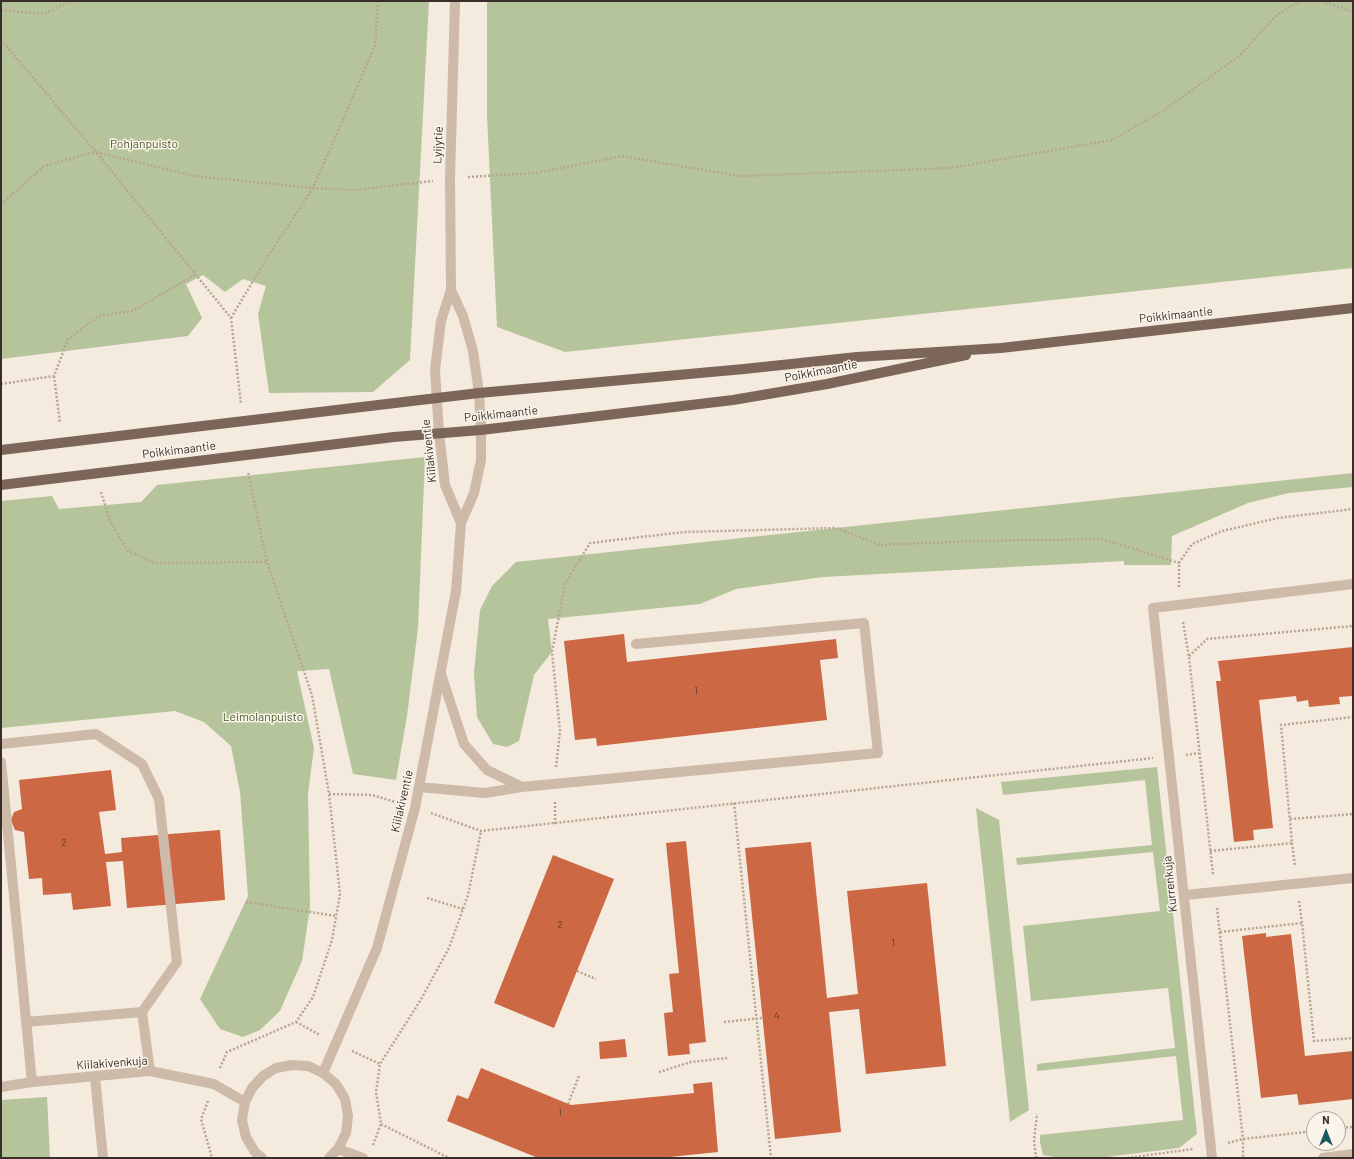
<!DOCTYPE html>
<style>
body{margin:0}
#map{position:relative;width:1354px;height:1159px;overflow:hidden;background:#f4eade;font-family:Barlow,sans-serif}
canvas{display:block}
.frame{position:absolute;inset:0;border:2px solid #392e29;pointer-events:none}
.north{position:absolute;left:1306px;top:1111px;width:40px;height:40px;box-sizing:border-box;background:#fbf4ea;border:1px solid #ada59d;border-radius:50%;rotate:0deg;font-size:11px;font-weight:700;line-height:16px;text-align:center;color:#392e29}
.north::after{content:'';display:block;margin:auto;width:14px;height:18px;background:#1c585d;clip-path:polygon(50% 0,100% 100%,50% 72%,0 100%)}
</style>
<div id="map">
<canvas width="1354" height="1159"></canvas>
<div class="frame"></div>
<div class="north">N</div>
</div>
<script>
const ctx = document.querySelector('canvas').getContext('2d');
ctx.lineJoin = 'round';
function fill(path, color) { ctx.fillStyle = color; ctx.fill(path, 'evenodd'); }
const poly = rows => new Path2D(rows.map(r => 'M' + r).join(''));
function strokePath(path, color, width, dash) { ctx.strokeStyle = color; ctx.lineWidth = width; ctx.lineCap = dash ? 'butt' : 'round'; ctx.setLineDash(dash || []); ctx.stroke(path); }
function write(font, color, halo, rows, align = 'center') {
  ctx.font = font + ' Barlow,sans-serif'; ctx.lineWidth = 3; ctx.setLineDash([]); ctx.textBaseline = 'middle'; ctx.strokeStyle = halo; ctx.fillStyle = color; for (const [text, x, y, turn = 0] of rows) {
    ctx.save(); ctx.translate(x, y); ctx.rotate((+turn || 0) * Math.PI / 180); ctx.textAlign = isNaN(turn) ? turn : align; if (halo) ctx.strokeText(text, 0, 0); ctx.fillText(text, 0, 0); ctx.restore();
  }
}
fill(poly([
 [1,1,429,1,410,360,373,392,269,393,258,314,266,286,243,279,225,292,203,275,186,284,202,318,188,336,1,359],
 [487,1,1353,1,1353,268,565,352,497,327,487,116],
 [425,457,418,628,407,716,396,780,353,774,329,669,297,671,314,748,308,793,310,907,302,961,280,1011,260,1030,243,1037,220,1029,200,999,248,896,240,792,231,746,204,722,175,711,1,728,1,501,52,496,59,509,141,502,157,485],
 [1353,473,1353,487,1289,493,1248,503,1172,536,1171,565,1124,565,1124,561,823,577,736,589,700,604,548,619,552,652,534,675,519,741,507,747,493,744,477,717,474,673,480,610,492,586,516,562],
 [1157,767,1197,1134,1179,1148,1098,1158,1060,1158,1043,1155,1040,1142,1040,1135,1183,1120,1176,1056,1037,1071,1037,1064,1175,1048,1168,988,1031,1001,1023,926,1160,911,1153,852,1017,865,1016,858,1152,845,1145,780,1003,795,1001,782],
 [976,808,999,820,1029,1110,1010,1122],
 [47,1097,50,1158,1,1158,1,1100]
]), '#b6c49c');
fill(poly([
 [624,634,627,662,836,639,838,658,820,660,827,720,597,746,596,738,575,740,564,641],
 [1353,647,1352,696,1339,697,1340,704,1309,707,1308,700,1297,702,1296,696,1259,700,1273,828,1253,830,1254,840,1234,842,1216,681,1221,681,1218,661],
 [111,770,116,810,99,812,105,854,122,852,121,838,220,830,225,900,127,908,123,861,106,862,111,906,73,910,71,893,43,895,42,878,29,879,24,832,15,830,11,820,14,812,22,809,19,780],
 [686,841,706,1042,689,1044,690,1054,668,1056,664,1013,673,1012,669,974,679,973,666,843],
 [811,842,827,998,858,994,847,891,927,883,946,1066,866,1074,859,1009,829,1012,841,1132,775,1139,745,848],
 [553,855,614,879,554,1028,494,1003],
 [1266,933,1266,937,1291,934,1305,1056,1353,1051,1353,1099,1299,1105,1297,1094,1261,1098,1242,936],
 [625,1039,627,1057,600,1059,599,1042],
 [481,1068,571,1105,694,1093,693,1084,712,1082,718,1152,660,1158,538,1158,447,1121,457,1095,468,1099]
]), '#cc6844');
strokePath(poly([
 [1322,1,1353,12],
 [1,10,44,14,71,1],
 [1,40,96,152,231,318,241,404],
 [468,177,536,173,622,156,741,176,951,168,1112,140,1164,110,1239,56,1277,15,1301,1],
 [1,205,44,166,96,152,195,176,313,188,355,190,433,181],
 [231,318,265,261,313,188,375,46,378,1],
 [54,376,60,423],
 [1,384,54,376,68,339,99,316,133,311,196,274],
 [101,492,110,521,128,551,155,563,267,562],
 [1179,587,1179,563,1192,544,1222,531,1278,518,1353,509],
 [1183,622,1189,657,1213,875],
 [1189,656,1207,639,1353,626],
 [1186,755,1199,753],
 [556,767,560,731,552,652,565,584,590,543,684,532,836,528,880,545,975,541,1102,539,1179,563],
 [329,794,372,795,399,803],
 [555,802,555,824],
 [734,803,771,1158],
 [431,813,481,831,1153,758],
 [1290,819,1353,814],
 [1292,843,1295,866],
 [1210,851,1292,843,1281,725,1353,717],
 [427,898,463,909],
 [1299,901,1302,923],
 [246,902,336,916],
 [1217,908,1243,1139,1243,1158],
 [1220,932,1302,923,1314,1041,1353,1038],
 [577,971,596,979],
 [296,1022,320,1035],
 [724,1022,762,1018],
 [352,1051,380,1064],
 [220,1068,227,1052,296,1022,313,997,332,940,340,894,329,794,312,695,267,562,248,472],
 [659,1072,691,1062,727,1058],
 [208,1101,201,1119,212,1158],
 [568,1104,579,1076],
 [381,1124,449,1158],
 [1338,1128,1353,1127],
 [1228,1143,1243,1139,1314,1131],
 [373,1145,381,1124,376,1092,380,1064,420,1001,449,948,468,895,481,831],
 [1036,1158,1034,1140,1037,1114],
 [1127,1158,1193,1149]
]), '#b9a492', 2.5, [2, 2]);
strokePath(poly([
 [1153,608,1353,584],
 [441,674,464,744,487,770,522,787],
 [1,744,96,734,142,764,159,799,177,962,142,1012],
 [1,762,32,1082],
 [419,787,485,793,522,787,878,753,864,623,636,644],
 [1185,895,1353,878],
 [26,1022,142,1012,150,1071],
 [95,1077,103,1158]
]), '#cdbaa8', 10);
strokePath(poly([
 [1153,608,1212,1158],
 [1,1087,32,1082,150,1071,214,1084,245,1102],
 [338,1149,363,1158],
 [1323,1158,1353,1154]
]), '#cdbaa8', 10);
strokePath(poly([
 [455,1,450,178,451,290,441,321,435,370,439,433,445,485,461,523],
 [323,1073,377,948,415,808,456,591,461,523,474,493,481,460,481,430,479,393,473,351,463,316,451,290],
 [262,1158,255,1152,246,1137,242,1120,245,1102,252,1088,263,1076,276,1068,292,1065,308,1066,323,1073,336,1084,345,1099,348,1116,346,1133,338,1149,329,1158]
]), '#cdbaa8', 10);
strokePath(poly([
 [1,450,479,393,744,369,857,357,1001,348,1353,308],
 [1,485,394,437,481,430,733,400,827,384,966,355]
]), '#7c6659', 10);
write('10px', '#5e3c30', null, [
 ["1",696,691],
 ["2",64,843],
 ["2",560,925],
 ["1",893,943],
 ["4",777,1016],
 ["1",560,1113]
]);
write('12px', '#47592b', '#fbf4ea', [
 ["Pohjanpuisto",144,144],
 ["Leimolanpuisto",263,717]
]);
write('12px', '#392e29', '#fbf4ea', [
 ["Lyijytie",438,145,-88],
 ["Poikkimaantie",1176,315,-6],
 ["Poikkimaantie",821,371,-11],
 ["Poikkimaantie",501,414,-6],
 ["Poikkimaantie",179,450,-7],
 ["Kiilakiventie",429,451,-96],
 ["Kiilakiventie",402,801,-77],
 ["Kurrenkuja",1170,884,-96],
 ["Kiilakivenkuja",112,1063,-4]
]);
</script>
